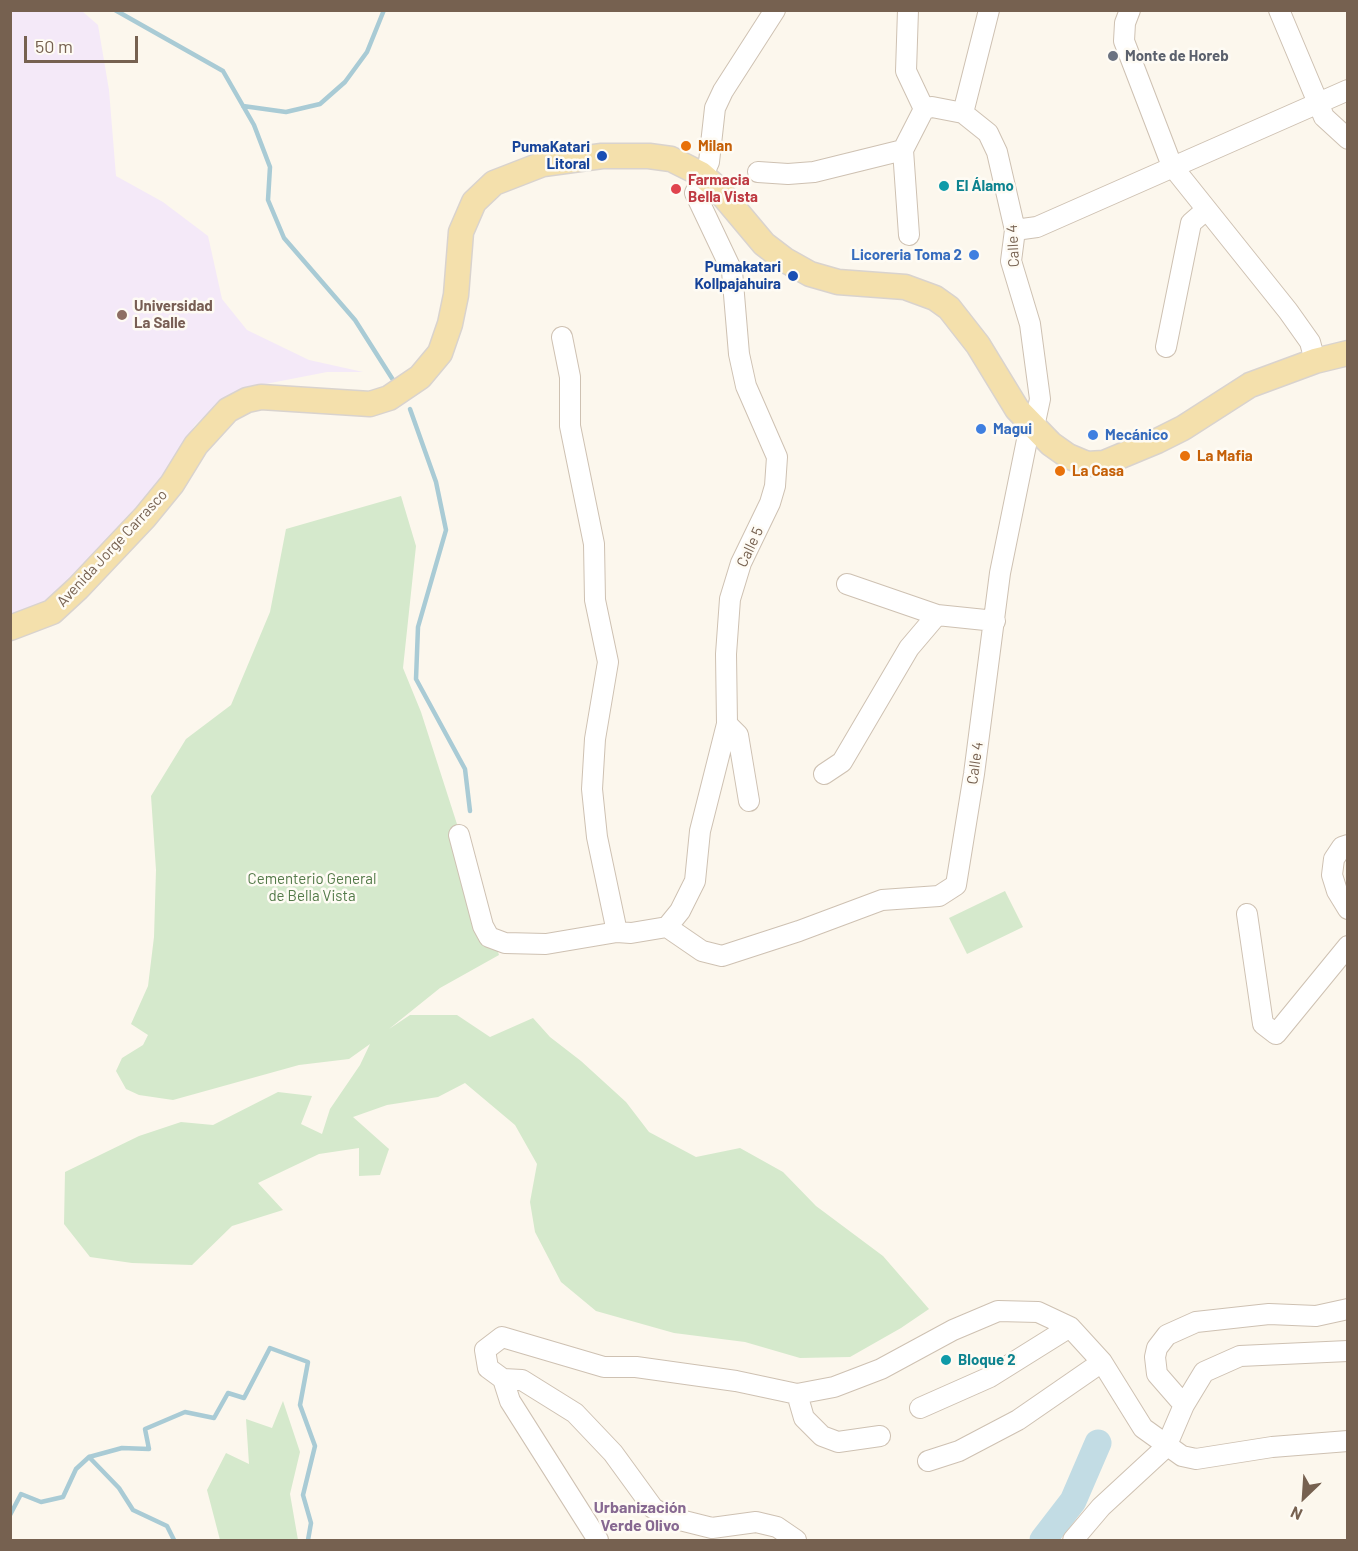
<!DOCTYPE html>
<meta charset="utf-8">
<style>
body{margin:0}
#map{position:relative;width:1358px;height:1551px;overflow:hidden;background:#fcf7ed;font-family:Barlow,sans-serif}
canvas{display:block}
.frame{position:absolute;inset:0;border:12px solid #766150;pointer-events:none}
.north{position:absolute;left:1274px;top:1467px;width:60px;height:60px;-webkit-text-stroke:4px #fefbf4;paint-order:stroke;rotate:205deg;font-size:16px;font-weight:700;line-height:24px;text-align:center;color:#766150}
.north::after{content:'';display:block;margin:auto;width:21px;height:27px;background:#766150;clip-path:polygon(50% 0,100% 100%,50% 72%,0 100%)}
.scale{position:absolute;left:24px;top:36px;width:114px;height:27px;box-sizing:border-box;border:3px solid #766150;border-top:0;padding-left:8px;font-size:18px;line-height:21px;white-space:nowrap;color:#766150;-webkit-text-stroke:4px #fefbf4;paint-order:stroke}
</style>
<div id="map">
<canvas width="1358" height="1551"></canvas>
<div class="frame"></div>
<div class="north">N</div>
<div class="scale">50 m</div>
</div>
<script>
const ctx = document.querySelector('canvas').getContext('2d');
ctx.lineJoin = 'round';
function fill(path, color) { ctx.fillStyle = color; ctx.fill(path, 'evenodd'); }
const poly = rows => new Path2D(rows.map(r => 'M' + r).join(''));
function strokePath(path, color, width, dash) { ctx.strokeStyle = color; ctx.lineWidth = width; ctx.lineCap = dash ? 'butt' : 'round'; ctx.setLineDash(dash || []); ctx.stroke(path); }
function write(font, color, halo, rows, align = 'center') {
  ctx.font = font + ' Barlow,sans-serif'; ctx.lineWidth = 5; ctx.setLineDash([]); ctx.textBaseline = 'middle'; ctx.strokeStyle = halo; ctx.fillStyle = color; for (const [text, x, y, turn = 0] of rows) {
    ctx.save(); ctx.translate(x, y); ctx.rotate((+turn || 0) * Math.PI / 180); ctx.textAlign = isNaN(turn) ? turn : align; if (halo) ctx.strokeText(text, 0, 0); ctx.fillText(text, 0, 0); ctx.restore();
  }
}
fill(poly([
 [10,11,82,11,98,25,109,90,116,176,163,202,208,236,222,299,247,330,309,360,363,372,327,372,245,388,216,406,195,425,162,479,51,599,11,614]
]), '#f4e9f8');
fill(poly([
 [401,496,416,546,403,668,421,712,499,955,440,988,389,1029,410,1015,457,1015,490,1037,533,1018,550,1037,581,1061,626,1102,649,1132,696,1157,740,1148,783,1172,816,1206,883,1256,929,1309,901,1328,850,1357,800,1358,745,1342,674,1333,596,1311,561,1282,535,1232,530,1202,537,1164,515,1125,465,1083,438,1097,387,1105,353,1117,389,1149,380,1175,359,1176,359,1148,319,1154,258,1183,283,1210,232,1226,192,1265,132,1263,90,1257,64,1224,65,1172,139,1136,181,1122,213,1125,278,1092,312,1096,301,1124,322,1134,330,1109,360,1065,370,1044,349,1059,299,1065,173,1100,139,1095,126,1089,116,1071,122,1058,143,1045,148,1035,131,1024,148,986,154,937,156,870,151,796,186,739,231,705,270,612,286,529],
 [1005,891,1023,927,967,954,949,918],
 [283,1401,300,1452,290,1494,298,1540,220,1540,207,1490,226,1453,249,1464,246,1419,272,1428]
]), '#d5e9cc');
strokePath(poly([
 [115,10,223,71,254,125,270,167,268,200,284,238,355,320,395,383],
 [243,106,286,112,320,104,345,82,367,52,384,10],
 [410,409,436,482,446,530,418,627,416,679,465,769,470,811],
 [89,1457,119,1488,133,1510,167,1526,174,1540],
 [10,1515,21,1494,41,1502,63,1497,76,1469,89,1457,122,1448,149,1449,145,1429,185,1412,214,1418,228,1393,244,1398,270,1348,308,1362,300,1405,315,1446,303,1495,311,1523,308,1540]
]), '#a9cbd5', 4.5);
strokePath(poly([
 [1043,1540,1073,1501,1098,1443]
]), '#c2dce4', 27);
const minor = poly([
 [908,10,906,71,924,109],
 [1130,10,1125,23,1124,41,1172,166,1288,311,1310,342,1315,361],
 [1279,10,1324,117,1348,139],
 [963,113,989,10],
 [758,172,788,174,814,172,903,150],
 [1015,230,1037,227,1348,90],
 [562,337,570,377,570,426,594,544,595,600,608,662,595,739,592,789,597,837,617,932],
 [1166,347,1191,223,1206,210],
 [847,584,937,615,995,621],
 [727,724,738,735,749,801],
 [824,774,842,762,909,648,937,615],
 [459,835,483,926,489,937,505,943,546,944,617,932,631,933,667,927,702,951,722,956,799,931,882,900,939,896,956,885,974,774,1000,573,1027,440,1034,427,1040,399,1030,324,1011,261,1015,230,997,152,988,133,963,113,932,107,924,109,903,150,909,235],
 [1348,845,1342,847,1334,859,1332,875,1337,891,1348,909],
 [1247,914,1263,1024,1276,1034,1348,946],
 [667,927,680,911,695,881,700,831,727,724,726,654,730,599,741,563,770,503,775,486,777,457,746,386,739,354,732,271,695,193,709,162,715,108,723,91,775,10],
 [503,1379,522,1380,575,1413,613,1453,653,1508,668,1517,712,1528,756,1522,777,1527,796,1540],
 [797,1394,804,1418,822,1436,838,1442,880,1436],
 [1184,1405,1157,1374,1155,1357,1157,1348,1167,1335,1196,1322,1269,1314,1316,1316,1348,1309],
 [920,1408,990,1377,1070,1327],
 [928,1461,959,1451,1018,1420,1102,1362],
 [598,1540,510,1401,503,1379,488,1368,485,1350,502,1337,604,1367,636,1367,736,1381,797,1394,834,1387,881,1369,953,1330,998,1311,1038,1312,1070,1327,1102,1362,1143,1428,1182,1456,1196,1459,1272,1447,1348,1441],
 [1073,1540,1101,1507,1166,1447,1184,1405,1204,1372,1240,1356,1348,1351]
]);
const major = poly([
 [10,628,52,612,78,588,145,517,172,484,196,445,228,410,247,400,261,397,370,404,389,398,420,377,440,353,450,324,456,295,461,232,474,202,494,183,543,164,602,156,649,156,671,159,701,174,717,188,764,244,785,260,810,274,838,282,905,287,935,298,949,308,978,345,1017,409,1051,444,1068,456,1087,464,1104,463,1157,441,1183,428,1250,385,1315,361,1348,353]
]);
strokePath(minor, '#cec1b2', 22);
strokePath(major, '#d9d3ce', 27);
strokePath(minor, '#fff', 20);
strokePath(major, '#f4e0ac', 24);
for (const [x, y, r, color] of [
 [1113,56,6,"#6b7280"],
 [686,146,6,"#e8710a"],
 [602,156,6,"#1a4fb4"],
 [944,186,6,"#0f9aa8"],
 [676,189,6,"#e0444e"],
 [974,255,6,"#3f7fe0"],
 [793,276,6,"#1a4fb4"],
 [122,315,6,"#8d6e63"],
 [981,429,6,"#3f7fe0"],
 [1093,435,6,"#3f7fe0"],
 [1185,456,6,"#e8710a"],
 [1060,471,6,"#e8710a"],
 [946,1360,6,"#0f9aa8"]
]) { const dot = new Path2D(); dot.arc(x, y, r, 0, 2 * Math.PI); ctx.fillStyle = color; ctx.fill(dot); strokePath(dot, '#fefbf4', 2); }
write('bold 15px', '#5b616d', '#fefbf4', [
 ["Monte de Horeb",1125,56]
], 'left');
write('bold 15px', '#c56008', '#fefbf4', [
 ["Milan",698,146],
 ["La Mafia",1197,456],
 ["La Casa",1072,471]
], 'left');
write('bold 15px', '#164399', '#fefbf4', [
 ["PumaKatari",590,147],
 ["Litoral",590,164],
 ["Pumakatari",781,267],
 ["Kollpajahuira",781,284]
], 'right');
write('bold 15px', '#be3a42', '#fefbf4', [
 ["Farmacia",688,180],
 ["Bella Vista",688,197]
], 'left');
write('bold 15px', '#0d838f', '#fefbf4', [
 ["El Álamo",956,186],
 ["Bloque 2",958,1360]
], 'left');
write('15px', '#766150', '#fefbf4', [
 ["Calle 4",1013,246,-93],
 ["Calle 5",750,547,-65],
 ["Avenida Jorge Carrasco",112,548,-47],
 ["Calle 4",975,763,-82]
]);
write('bold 15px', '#366cbe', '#fefbf4', [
 ["Licoreria Toma 2",962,255,"right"],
 ["Magui",993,429],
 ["Mecánico",1105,435]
], 'left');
write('bold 15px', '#785e54', '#fefbf4', [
 ["Universidad",134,306],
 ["La Salle",134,323]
], 'left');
write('15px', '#537a49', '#fefbf4', [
 ["Cementerio General",312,879],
 ["de Bella Vista",312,896]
]);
write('bold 16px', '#876991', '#fefbf4', [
 ["Urbanización",640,1508],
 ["Verde Olivo",640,1526]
]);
</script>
